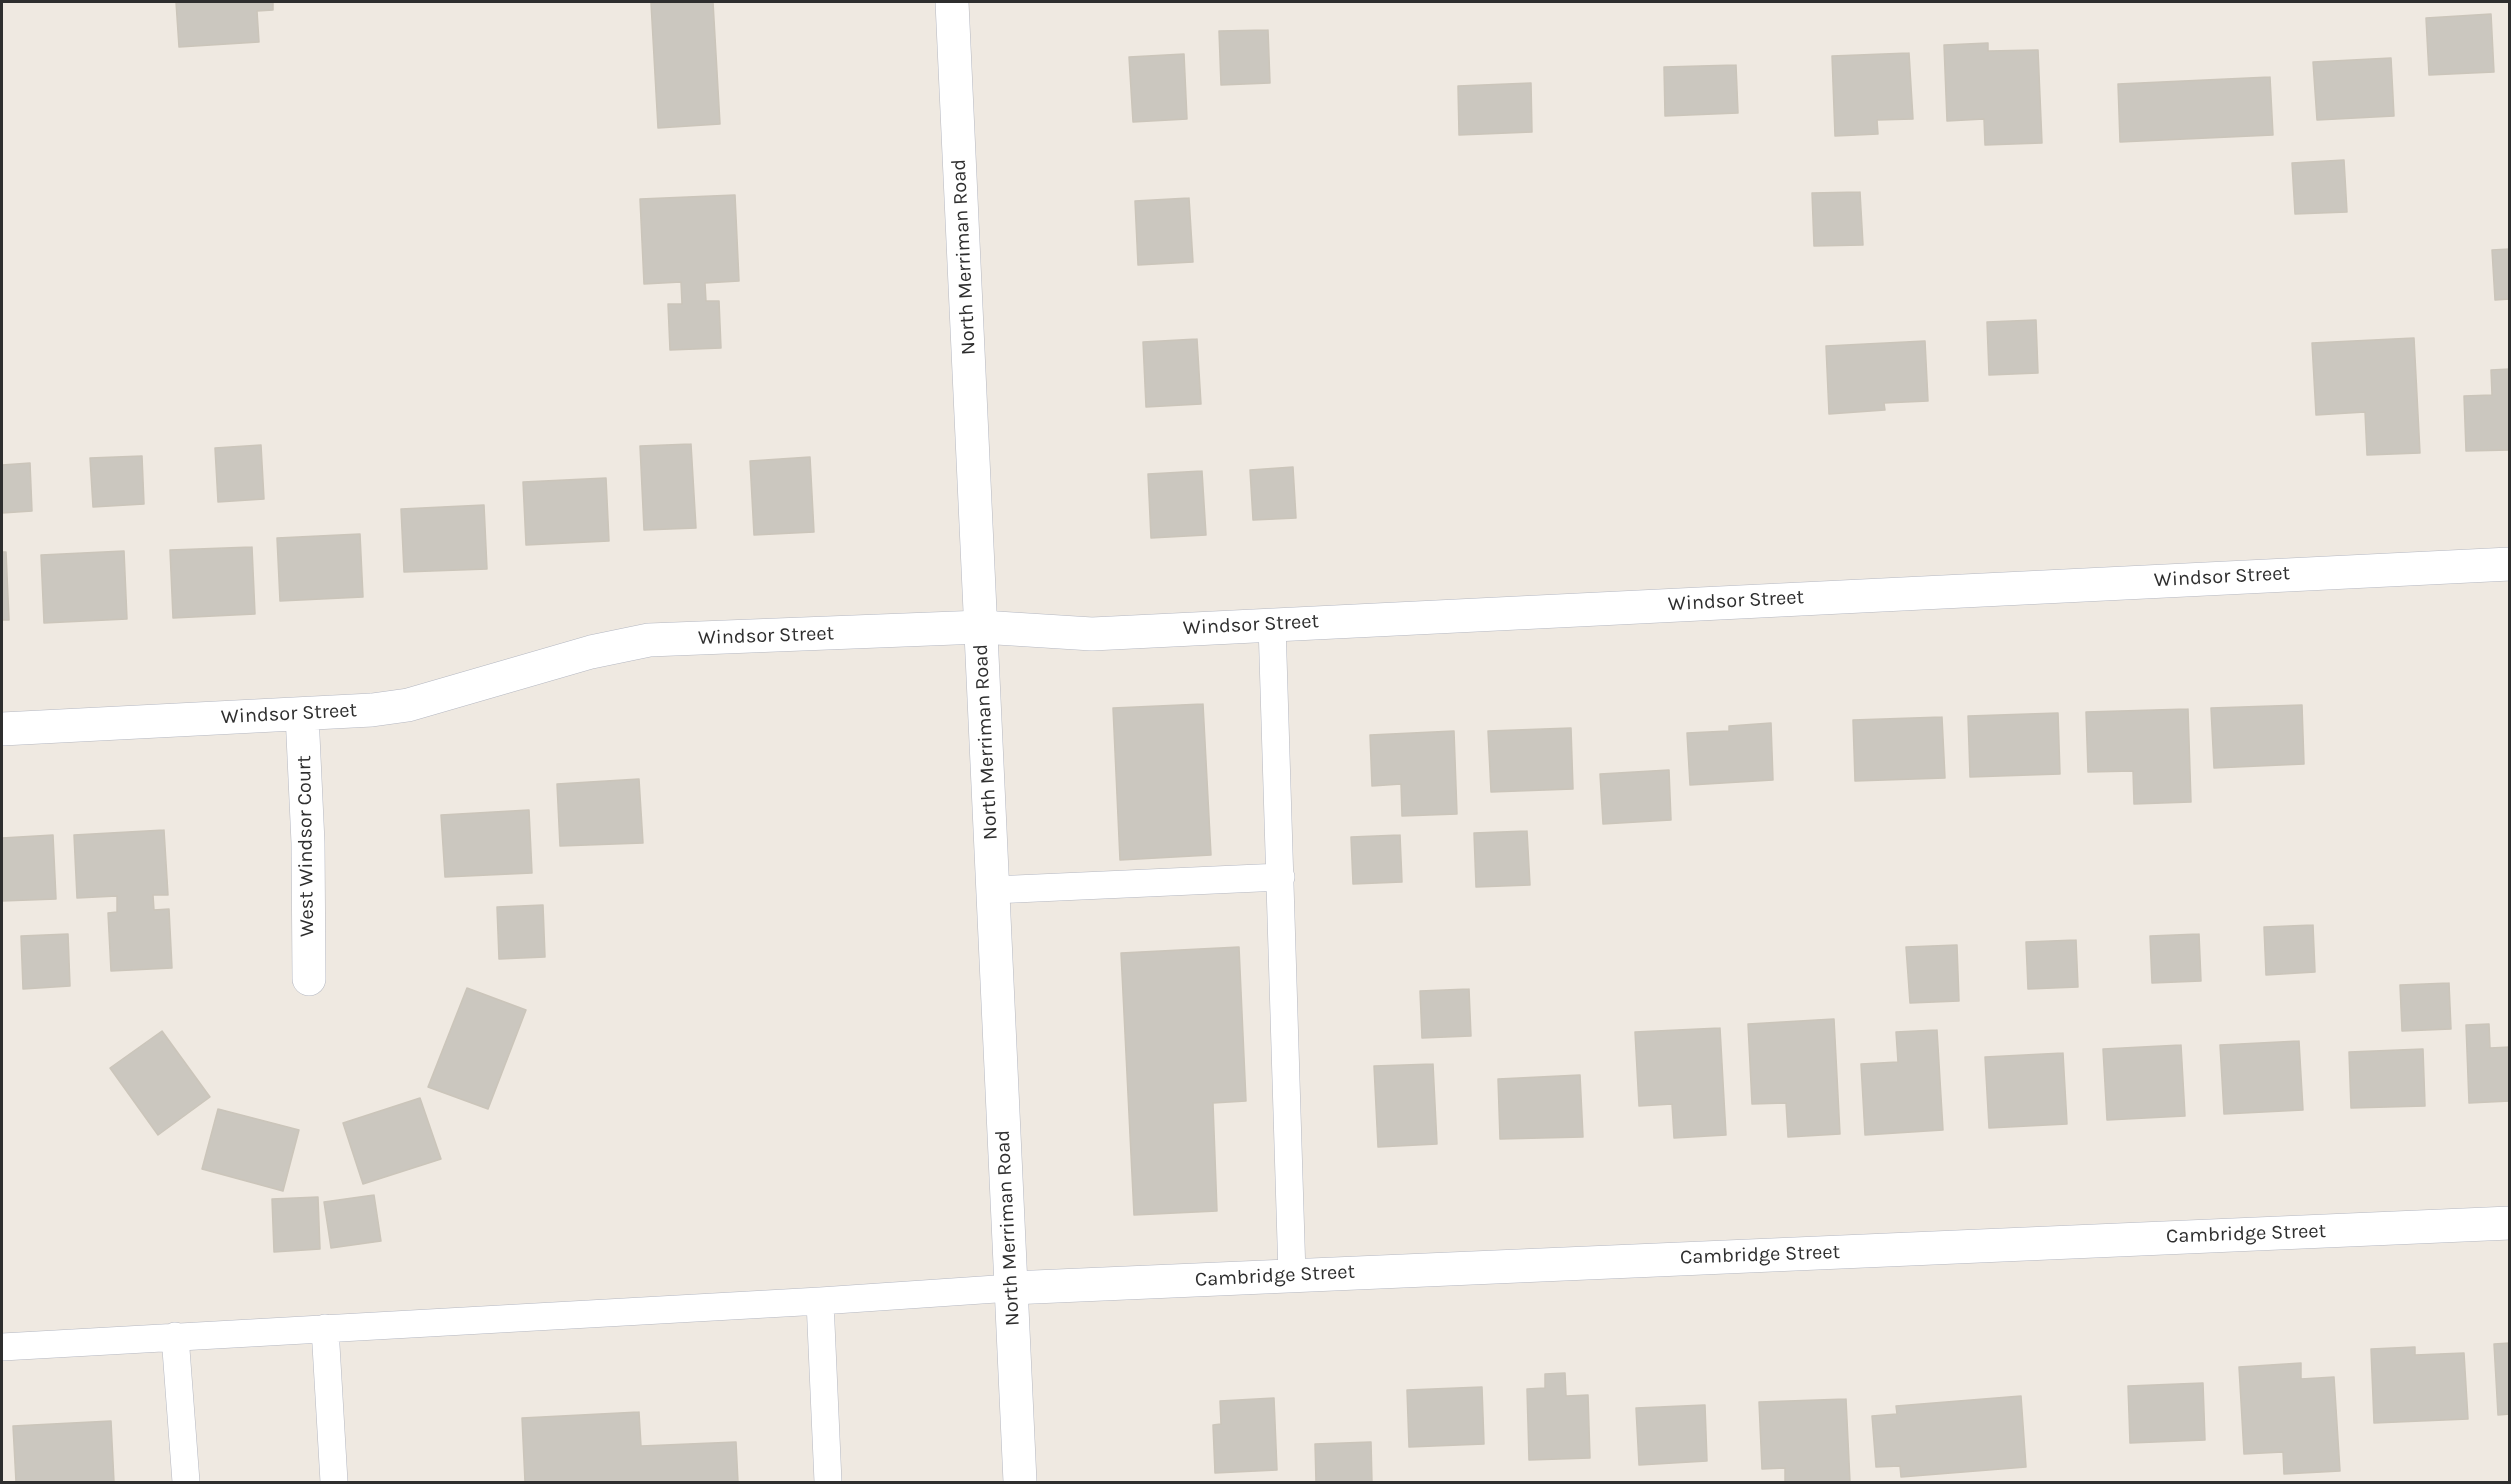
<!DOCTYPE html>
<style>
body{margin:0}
#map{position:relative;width:2511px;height:1484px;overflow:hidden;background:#efe9e1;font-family:Karla,sans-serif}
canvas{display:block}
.frame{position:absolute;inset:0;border:3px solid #2e2e2e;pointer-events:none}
</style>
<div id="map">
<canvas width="2511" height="1484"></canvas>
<div class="frame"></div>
</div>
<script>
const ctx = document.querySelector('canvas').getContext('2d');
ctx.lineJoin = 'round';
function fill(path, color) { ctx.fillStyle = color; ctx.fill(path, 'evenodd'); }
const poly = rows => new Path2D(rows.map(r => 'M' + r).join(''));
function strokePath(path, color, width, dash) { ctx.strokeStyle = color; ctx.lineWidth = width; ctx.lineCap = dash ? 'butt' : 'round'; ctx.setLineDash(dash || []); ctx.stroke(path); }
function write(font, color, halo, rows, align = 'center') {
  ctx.font = font + ' Karla,sans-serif'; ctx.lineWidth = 4.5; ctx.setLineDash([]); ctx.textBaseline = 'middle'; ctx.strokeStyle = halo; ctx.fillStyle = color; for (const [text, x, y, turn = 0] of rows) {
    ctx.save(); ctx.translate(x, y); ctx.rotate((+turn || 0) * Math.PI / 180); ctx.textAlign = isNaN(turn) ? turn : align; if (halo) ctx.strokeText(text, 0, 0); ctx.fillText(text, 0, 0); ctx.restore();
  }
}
const building = poly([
 [176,2,273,2,273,10,257,11,259,42,179,47,176,2],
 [713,2,720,124,658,128,651,3,713,2],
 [2491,14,2494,72,2429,75,2426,18,2491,14],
 [1268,30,1270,83,1221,85,1219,31,1268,30],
 [1988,43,1988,51,2038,50,2042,143,1985,145,1984,119,1947,121,1944,45,1988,43],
 [1909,53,1913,119,1877,120,1878,134,1835,136,1832,56,1909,53],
 [1184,54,1187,119,1133,122,1129,57,1184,54],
 [2391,58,2394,116,2317,120,2313,62,2391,58],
 [1736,65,1738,113,1665,116,1664,67,1736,65],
 [2270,77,2273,135,2120,142,2118,84,2270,77],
 [1531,83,1532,132,1459,135,1458,86,1531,83],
 [2344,160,2347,212,2295,214,2292,163,2344,160],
 [1860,192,1863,245,1814,246,1812,193,1860,192],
 [735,195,739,281,705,283,706,301,719,301,721,348,670,350,668,304,682,304,681,282,644,284,640,199,735,195],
 [1189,198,1193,262,1138,265,1135,201,1189,198],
 [2510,249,2510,299,2495,300,2492,250,2510,249],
 [2036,320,2038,373,1989,375,1987,322,2036,320],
 [2414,338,2420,453,2367,455,2365,412,2316,415,2312,343,2414,338],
 [1197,339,1201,404,1146,407,1143,342,1197,339],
 [1925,341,1928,401,1884,403,1885,410,1829,414,1826,346,1925,341],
 [2510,369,2510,450,2466,451,2464,396,2492,395,2491,370,2510,369],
 [691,444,696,528,644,530,640,446,691,444],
 [261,445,264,499,218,502,215,448,261,445],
 [142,456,144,504,93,507,90,458,142,456],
 [810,457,814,532,754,535,750,461,810,457],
 [30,463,32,511,2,513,2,465,30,463],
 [1293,467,1296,518,1253,520,1250,470,1293,467],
 [1202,471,1206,535,1151,538,1148,474,1202,471],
 [606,478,609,541,526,545,523,482,606,478],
 [484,505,487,569,404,572,401,509,484,505],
 [360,534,363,597,280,601,277,538,360,534],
 [252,547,255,614,173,618,170,550,252,547],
 [124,551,127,619,44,623,41,555,124,551],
 [2,552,6,552,9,620,2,620,2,552],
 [1203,704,1211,855,1120,860,1113,708,1203,704],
 [2302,705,2304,764,2214,768,2211,708,2302,705],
 [2188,709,2191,802,2134,804,2133,771,2088,772,2086,712,2188,709],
 [2058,713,2060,774,1970,777,1968,716,2058,713],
 [1942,717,1945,778,1855,781,1853,720,1942,717],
 [1771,723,1773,780,1690,785,1687,733,1729,731,1729,726,1771,723],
 [1571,728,1573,789,1491,792,1488,731,1571,728],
 [1454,731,1457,814,1402,816,1401,784,1372,786,1370,735,1454,731],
 [1669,770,1671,820,1603,824,1600,774,1669,770],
 [639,779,643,843,560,846,557,784,639,779],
 [529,810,532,873,445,877,441,815,529,810],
 [164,830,168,895,153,895,154,910,169,909,172,968,111,971,108,913,117,912,117,896,77,898,74,835,164,830],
 [1527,831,1530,885,1476,887,1474,833,1527,831],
 [53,835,56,899,2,901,2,838,53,835],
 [1400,835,1402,882,1353,884,1351,837,1400,835],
 [543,905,545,957,499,959,497,907,543,905],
 [2313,925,2315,972,2266,975,2264,927,2313,925],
 [68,934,70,986,23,989,21,936,68,934],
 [2199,934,2201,981,2152,983,2150,936,2199,934],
 [2076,940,2078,987,2028,989,2026,942,2076,940],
 [1957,945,1959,1001,1910,1003,1906,947,1957,945],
 [1239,947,1246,1101,1213,1103,1217,1211,1134,1215,1121,953,1239,947],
 [2449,983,2451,1029,2402,1031,2400,985,2449,983],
 [467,988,526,1010,488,1109,428,1087,467,988],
 [1469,989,1471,1036,1422,1038,1420,991,1469,989],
 [1834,1019,1840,1134,1788,1137,1786,1103,1752,1104,1748,1024,1834,1019],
 [2489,1024,2490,1048,2510,1047,2510,1101,2469,1103,2466,1025,2489,1024],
 [1720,1028,1726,1135,1674,1138,1672,1104,1639,1106,1635,1032,1720,1028],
 [1937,1030,1943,1130,1865,1135,1861,1064,1898,1062,1896,1032,1937,1030],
 [162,1031,210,1097,158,1135,110,1068,162,1031],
 [2299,1041,2303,1110,2224,1114,2220,1045,2299,1041],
 [2181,1045,2185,1116,2107,1120,2103,1049,2181,1045],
 [2423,1049,2425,1106,2351,1108,2349,1052,2423,1049],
 [2063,1053,2067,1124,1989,1128,1985,1057,2063,1053],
 [1433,1064,1437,1144,1378,1147,1374,1066,1433,1064],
 [1580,1075,1583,1137,1500,1139,1498,1079,1580,1075],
 [420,1098,441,1159,363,1184,343,1123,420,1098],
 [218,1109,299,1130,283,1191,202,1169,218,1109],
 [374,1195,381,1241,331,1248,324,1202,374,1195],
 [318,1197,320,1249,274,1252,272,1199,318,1197],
 [2510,1343,2510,1414,2498,1415,2494,1344,2510,1343],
 [2415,1347,2415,1355,2464,1353,2468,1419,2374,1423,2371,1349,2415,1347],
 [2301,1363,2301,1379,2334,1377,2340,1471,2284,1474,2283,1452,2244,1454,2239,1367,2301,1363],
 [1565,1373,1566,1396,1588,1395,1590,1458,1529,1460,1527,1389,1545,1388,1545,1374,1565,1373],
 [2203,1383,2205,1440,2130,1443,2128,1386,2203,1383],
 [1482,1387,1484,1444,1409,1447,1407,1390,1482,1387],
 [2021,1396,2026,1467,1901,1477,1900,1466,1876,1467,1872,1416,1897,1414,1896,1406,2021,1396],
 [1274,1398,1277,1470,1215,1473,1213,1425,1221,1424,1220,1401,1274,1398],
 [1846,1399,1850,1482,1785,1482,1785,1468,1762,1469,1759,1402,1846,1399],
 [1705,1405,1707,1461,1639,1465,1636,1408,1705,1405],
 [639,1412,641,1446,736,1442,738,1482,525,1482,522,1418,639,1412],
 [111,1421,114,1482,16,1482,13,1426,111,1421],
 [1371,1442,1372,1482,1316,1482,1315,1444,1371,1442]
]);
fill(building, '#cbc7bf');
strokePath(building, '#cbc5ba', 1.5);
const service = poly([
 [1272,624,1292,1275],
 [993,890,1281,877],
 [820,1301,828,1482],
 [325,1328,334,1482],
 [175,1336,186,1482],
 [2,1347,820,1301,1011,1288]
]);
const minor = poly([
 [302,714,308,843,309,979],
 [2,729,372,710,408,705,591,652,649,640,981,627,1092,634,2510,564],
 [1011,1288,2510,1223]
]);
const secondary = poly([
 [952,2,1020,1482]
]);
strokePath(service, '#b4b7c1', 28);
strokePath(minor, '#b4b7c1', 34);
strokePath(secondary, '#b4b7c1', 34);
strokePath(service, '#fff', 27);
strokePath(minor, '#fff', 33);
strokePath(secondary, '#fff', 33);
write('20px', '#2e2e2e', '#fff', [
 ["North Merriman Road",964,257,-93],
 ["Windsor Street",2222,577,-3],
 ["Windsor Street",1736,601,-3],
 ["Windsor Street",1251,625,-3],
 ["Windsor Street",766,636,-2],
 ["Windsor Street",289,714,-3],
 ["North Merriman Road",986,742,-93],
 ["West Windsor Court",306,846,-91],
 ["North Merriman Road",1008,1228,-93],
 ["Cambridge Street",2246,1234,-2],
 ["Cambridge Street",1760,1255,-2],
 ["Cambridge Street",1275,1276,-3]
]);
</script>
